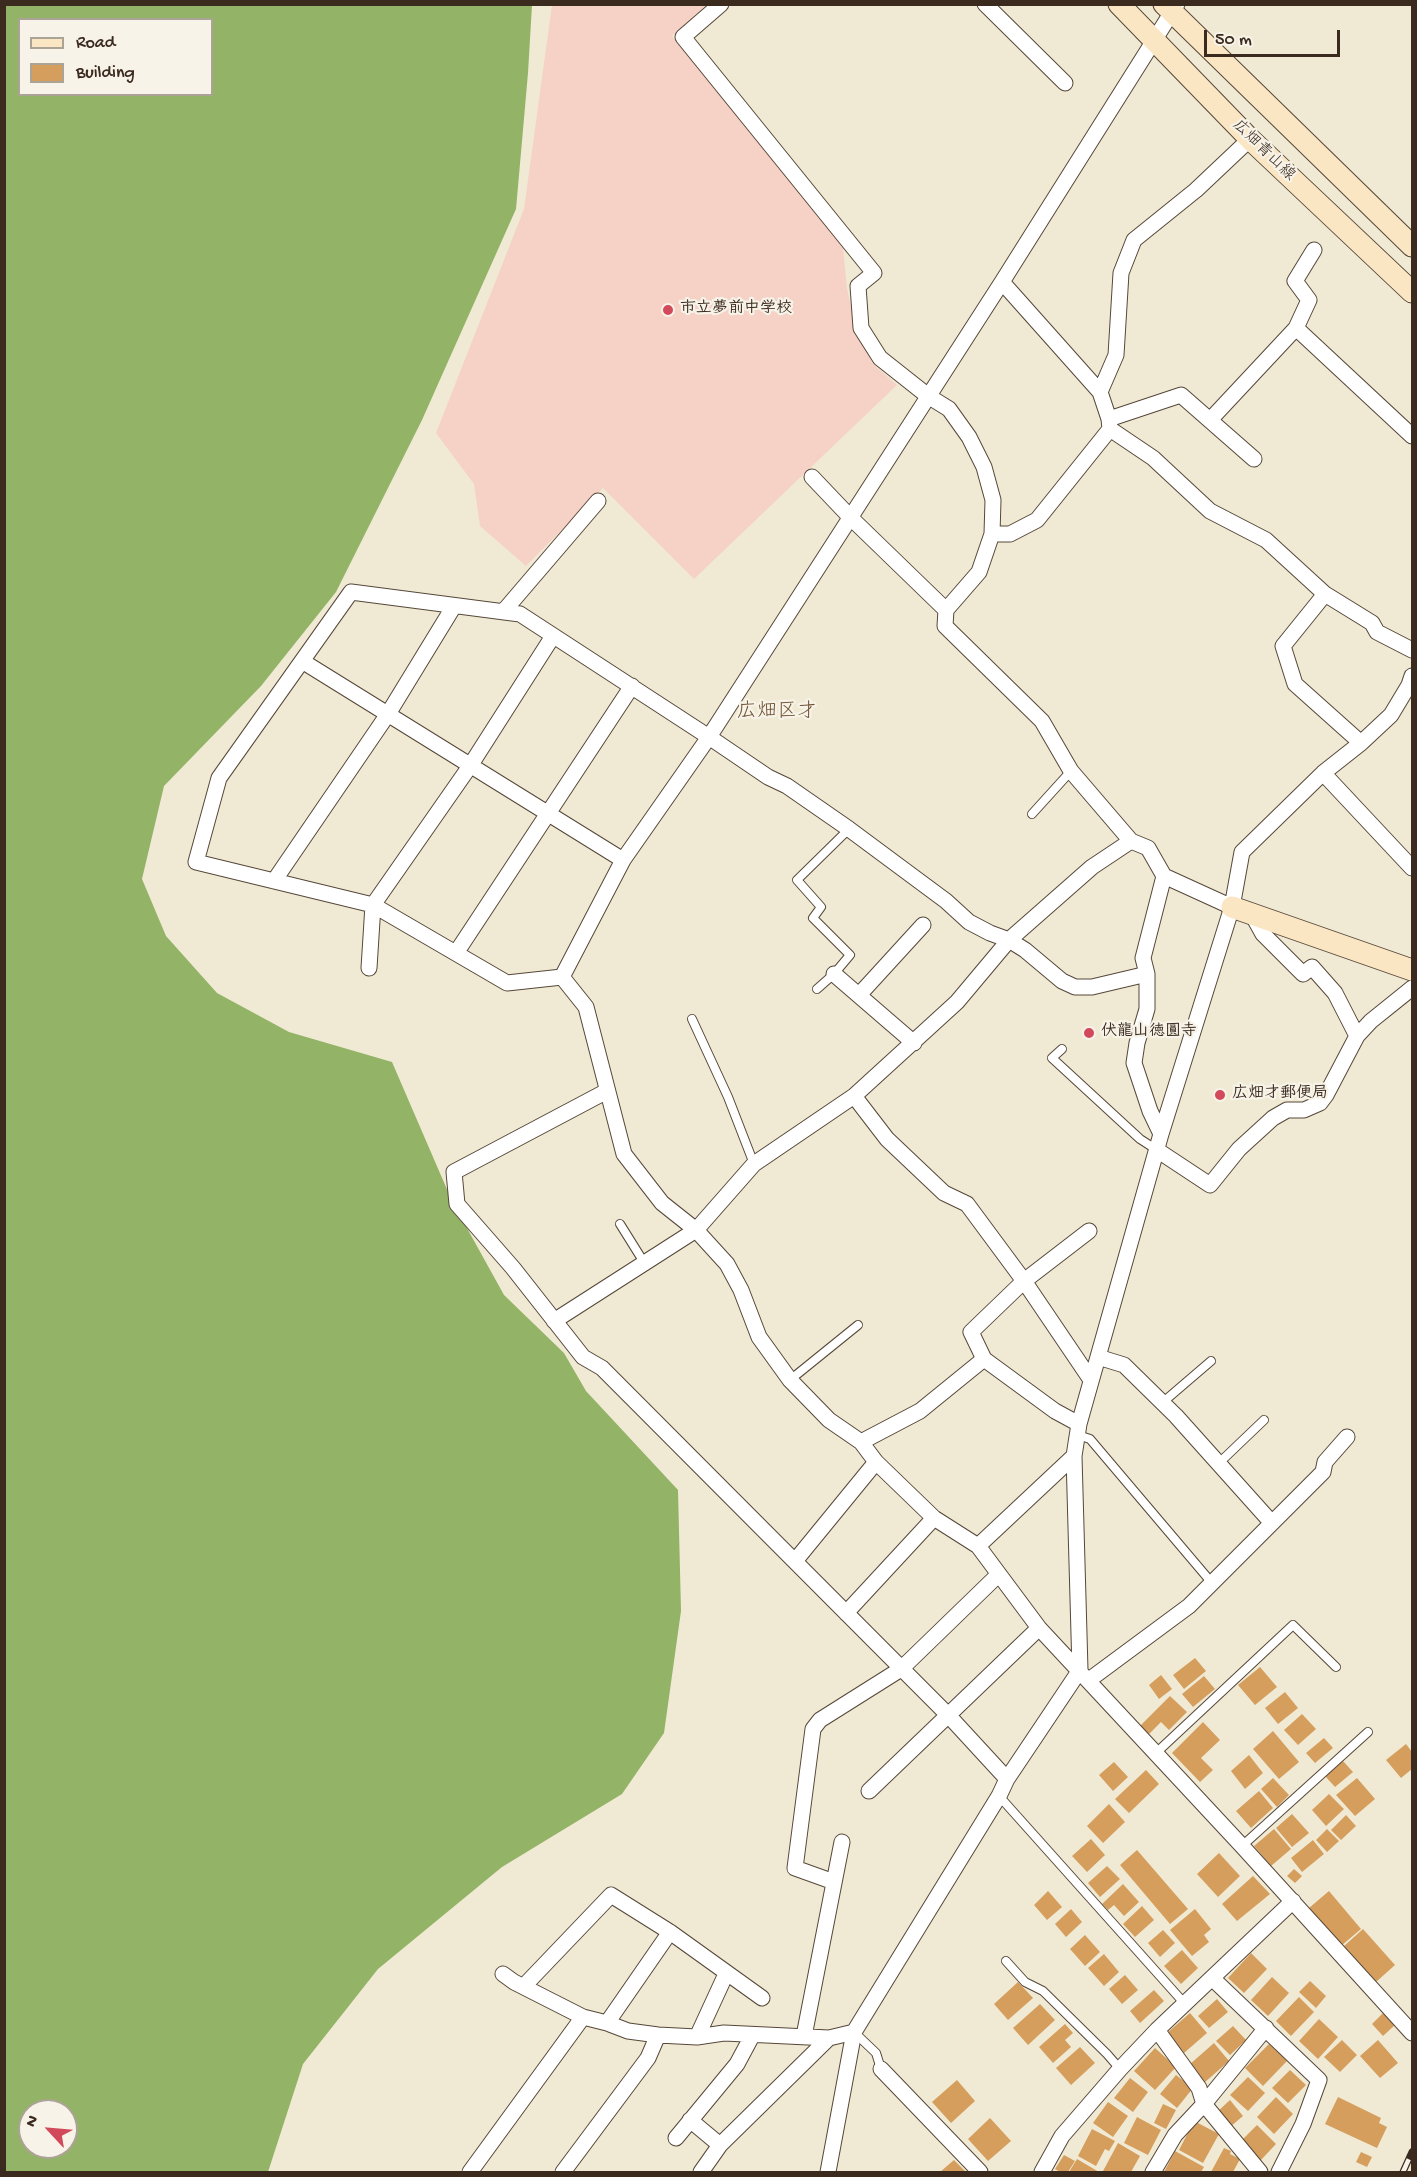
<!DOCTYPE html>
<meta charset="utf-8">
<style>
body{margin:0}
#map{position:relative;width:1417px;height:2177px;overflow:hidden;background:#f0ead4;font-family:"Gochi Hand",sans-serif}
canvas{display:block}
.frame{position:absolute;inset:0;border:6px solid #3b2a1e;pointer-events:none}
.legend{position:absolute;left:18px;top:18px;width:195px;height:78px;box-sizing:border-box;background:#f7f3e8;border:2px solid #aca397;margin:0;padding:8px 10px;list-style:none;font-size:18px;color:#3b2a1e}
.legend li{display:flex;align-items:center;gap:12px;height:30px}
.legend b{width:30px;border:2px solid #aca397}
.north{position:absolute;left:18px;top:2099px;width:60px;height:60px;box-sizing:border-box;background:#f7f3e8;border:2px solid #aca397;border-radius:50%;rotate:296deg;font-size:16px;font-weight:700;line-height:24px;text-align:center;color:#3b2a1e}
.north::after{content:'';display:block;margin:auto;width:21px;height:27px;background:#d1495b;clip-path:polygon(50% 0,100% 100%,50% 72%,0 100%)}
.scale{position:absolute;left:1204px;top:30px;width:136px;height:27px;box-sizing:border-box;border:3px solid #3b2a1e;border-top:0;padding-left:8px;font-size:18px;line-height:21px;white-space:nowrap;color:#3b2a1e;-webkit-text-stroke:4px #f7f3e8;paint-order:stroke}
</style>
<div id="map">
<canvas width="1417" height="2177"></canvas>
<div class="frame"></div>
<ul class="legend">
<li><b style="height:8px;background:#fbe6c4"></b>Road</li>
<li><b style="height:16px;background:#d59e5d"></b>Building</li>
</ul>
<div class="north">N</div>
<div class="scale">50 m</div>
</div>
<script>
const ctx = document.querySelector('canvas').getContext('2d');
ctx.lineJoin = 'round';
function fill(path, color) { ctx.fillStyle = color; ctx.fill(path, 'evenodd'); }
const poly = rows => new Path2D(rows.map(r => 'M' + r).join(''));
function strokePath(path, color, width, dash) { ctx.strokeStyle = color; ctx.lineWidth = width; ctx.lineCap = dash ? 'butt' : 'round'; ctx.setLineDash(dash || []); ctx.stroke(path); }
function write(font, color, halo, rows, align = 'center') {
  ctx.font = font + ' "Gochi Hand","Klee One",sans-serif'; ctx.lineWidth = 4.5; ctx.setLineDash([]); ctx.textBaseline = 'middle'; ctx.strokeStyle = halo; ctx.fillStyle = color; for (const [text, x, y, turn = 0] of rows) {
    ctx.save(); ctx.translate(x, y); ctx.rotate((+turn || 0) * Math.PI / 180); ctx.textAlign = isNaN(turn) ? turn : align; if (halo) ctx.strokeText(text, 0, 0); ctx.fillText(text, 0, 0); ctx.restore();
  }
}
fill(poly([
 [552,5,706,5,672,36,843,248,847,288,856,332,873,364,897,385,694,579,603,488,526,566,480,526,474,484,436,433,524,209]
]), '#f6d1c5');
fill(poly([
 [5,5,532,5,528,73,516,209,422,420,336,592,261,686,164,786,142,879,166,936,217,993,289,1032,392,1062,452,1201,504,1295,564,1353,586,1391,678,1490,681,1611,664,1733,622,1794,502,1867,378,1969,303,2064,268,2172,5,2172],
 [20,20,212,20,212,94,20,94],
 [30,2111,66,2111,66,2147,30,2147]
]), '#93b367');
fill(poly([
 [1195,1658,1206,1671,1184,1689,1173,1675],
 [1260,1667,1277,1687,1255,1705,1238,1685],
 [1161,1675,1172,1689,1159,1699,1149,1685],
 [1204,1676,1215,1689,1193,1707,1182,1694],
 [1285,1692,1298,1708,1278,1724,1265,1708],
 [1170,1696,1187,1712,1169,1730,1161,1722,1149,1734,1140,1726],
 [1302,1714,1316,1729,1298,1745,1284,1730],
 [1203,1722,1220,1740,1201,1758,1213,1770,1200,1782,1172,1753],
 [1273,1731,1299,1762,1279,1779,1253,1749],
 [1324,1738,1333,1748,1315,1763,1306,1753],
 [1406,1744,1412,1752,1412,1769,1401,1778,1386,1760],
 [1249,1755,1263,1773,1245,1789,1231,1771],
 [1343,1761,1353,1772,1335,1787,1325,1776],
 [1114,1762,1128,1777,1113,1791,1099,1775],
 [1146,1770,1159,1784,1129,1813,1115,1799],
 [1273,1778,1289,1795,1277,1807,1261,1789],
 [1357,1778,1375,1799,1355,1816,1336,1795],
 [1259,1791,1273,1808,1251,1828,1236,1811],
 [1329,1794,1344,1809,1326,1826,1312,1810],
 [1109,1804,1125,1822,1103,1843,1087,1826],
 [1292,1814,1309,1833,1292,1847,1276,1828],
 [1346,1815,1356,1826,1341,1840,1331,1830],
 [1274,1829,1291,1849,1271,1866,1254,1846],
 [1327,1829,1339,1841,1327,1852,1316,1840],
 [1091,1839,1105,1855,1087,1872,1072,1856],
 [1313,1840,1324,1854,1302,1872,1291,1858],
 [1137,1850,1188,1909,1170,1924,1120,1865],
 [1219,1853,1240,1876,1218,1897,1197,1874],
 [1107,1866,1120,1879,1100,1897,1088,1883],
 [1294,1869,1302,1876,1295,1883,1287,1876],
 [1253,1876,1270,1894,1237,1921,1222,1904],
 [1123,1884,1139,1902,1124,1916,1114,1905,1108,1910,1102,1904],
 [1048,1891,1062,1907,1047,1920,1034,1905],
 [1329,1891,1361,1929,1341,1946,1309,1908],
 [1142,1906,1154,1920,1135,1937,1123,1924],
 [1071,1909,1082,1922,1066,1937,1055,1924],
 [1195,1909,1211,1929,1204,1935,1209,1942,1192,1956,1170,1930],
 [1363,1929,1395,1965,1376,1982,1344,1946],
 [1163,1930,1175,1943,1160,1957,1148,1943],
 [1085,1935,1100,1952,1085,1966,1070,1949],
 [1182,1950,1198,1968,1181,1984,1164,1966],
 [1251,1953,1267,1969,1244,1993,1228,1978],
 [1104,1954,1119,1972,1104,1986,1088,1968],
 [1125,1975,1138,1990,1122,2004,1109,1989],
 [1272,1977,1289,1993,1268,2016,1251,2000],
 [1310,1981,1326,1996,1316,2008,1299,1992],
 [1018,1982,1033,1998,1008,2020,994,2004],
 [1154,1990,1164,2001,1140,2023,1130,2011],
 [1299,1997,1314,2012,1291,2036,1276,2021],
 [1217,1999,1228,2012,1209,2028,1198,2016],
 [1040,2004,1055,2020,1028,2045,1013,2028],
 [1384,2012,1395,2025,1383,2036,1372,2024],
 [1190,2013,1207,2033,1184,2053,1167,2033],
 [1319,2019,1338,2037,1318,2059,1299,2041],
 [1065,2024,1073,2033,1065,2040,1071,2047,1053,2063,1039,2047],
 [1233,2026,1246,2040,1230,2055,1216,2041],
 [1342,2040,1357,2055,1340,2072,1324,2057],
 [1378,2040,1398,2063,1380,2078,1360,2056],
 [1214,2043,1229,2061,1204,2083,1189,2065],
 [1269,2044,1287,2061,1263,2086,1245,2068],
 [1080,2047,1095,2063,1071,2085,1056,2068],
 [1155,2048,1176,2067,1155,2090,1134,2071],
 [1290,2070,1306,2085,1288,2103,1272,2088],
 [1176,2075,1193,2088,1177,2108,1160,2094],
 [1248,2077,1265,2093,1248,2111,1230,2095],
 [1130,2078,1148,2092,1133,2112,1114,2098],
 [957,2080,975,2101,951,2123,932,2102],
 [1276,2097,1293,2114,1274,2134,1257,2117],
 [1338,2097,1381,2118,1379,2123,1387,2127,1377,2148,1325,2124],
 [1230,2100,1243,2116,1230,2127,1217,2112],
 [1108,2102,1128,2116,1113,2137,1093,2123],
 [1163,2104,1176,2110,1166,2129,1154,2123],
 [1137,2117,1161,2130,1148,2155,1124,2143],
 [990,2118,1011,2141,988,2161,968,2139],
 [1194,2121,1219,2134,1203,2163,1179,2150],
 [1257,2125,1276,2144,1261,2160,1241,2141],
 [1092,2129,1115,2141,1109,2151,1105,2149,1096,2166,1078,2156],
 [1118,2143,1140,2156,1131,2172,1103,2171],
 [1224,2148,1231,2151,1230,2154,1240,2159,1233,2172,1211,2172],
 [1175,2151,1204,2167,1201,2172,1164,2172],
 [1361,2152,1372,2157,1367,2167,1356,2162],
 [1064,2155,1075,2161,1068,2172,1060,2172,1055,2169],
 [1077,2159,1099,2172,1069,2172],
 [954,2160,966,2172,940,2172]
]), '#d59e5d');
const lane = poly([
 [1032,814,1071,771],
 [817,989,834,974,850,955,813,918,821,907,797,880,849,829],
 [692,1019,728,1097,754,1164],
 [1062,1049,1052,1058,1140,1139,1157,1150],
 [620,1224,645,1264],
 [790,1380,858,1325],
 [1162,1403,1211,1361],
 [1078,1435,1090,1439,1212,1583],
 [1219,1463,1264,1420],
 [1156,1753,1293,1625,1336,1667],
 [999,1796,1185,2004],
 [1242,1846,1368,1732],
 [1006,1961,1025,1982,1043,1991,1107,2054,1120,2069],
 [855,2033,876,2053,881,2069]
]);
const street = poly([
 [721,4,683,37,874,273,858,286,861,328,880,358,928,396,949,409,969,437,984,467,993,500,992,534,979,572,946,610,945,626,1042,721,1071,771,1131,841,1148,848,1164,876,1232,907],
 [985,4,1065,83],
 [1002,282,1100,392],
 [1296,328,1412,436],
 [1109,419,1181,395,1254,459],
 [1210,420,1296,328,1309,300,1295,281,1314,250],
 [1110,429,1153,458,1210,511,1266,540,1325,594,1372,623,1377,632,1412,650],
 [812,477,851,518,946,610],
 [992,534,1010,534,1037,520,1110,429,1109,419,1100,392,1116,355,1121,273,1134,240,1196,190,1250,139],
 [351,592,520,614,709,737,623,860,562,977,507,983,373,905,196,862,219,778,351,592],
 [1325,594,1283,646,1295,684,1361,743],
 [503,612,598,501],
 [302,661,623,860],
 [1323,773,1412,868],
 [274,881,388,714,454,606],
 [1253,916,1263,934,1303,974,1312,967,1335,993,1357,1036],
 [456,953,632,686],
 [369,968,373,905,470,766,553,636],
 [834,974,914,1043],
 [1147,974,1092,987,1075,987,1062,981,1025,950,1009,940,990,933,969,922,946,901,849,829,787,786,768,777,709,737,1002,282,1177,4],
 [562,977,586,1007,624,1154,662,1203,696,1230,727,1264,741,1290,759,1337,790,1380,829,1420,861,1442,876,1462,934,1518,978,1546,1039,1628,1242,1846,1412,2033],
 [859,995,923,925],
 [607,1091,454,1172,457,1204,513,1268,583,1357,602,1368,949,1716,1007,1779],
 [854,1096,887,1139,944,1193,967,1204,1024,1281,1091,1380],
 [1161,1134,1150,1111,1134,1063,1137,1043,1147,1009,1147,974,1143,958,1164,876],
 [1157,1150,1210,1185,1239,1149,1273,1118,1287,1110,1304,1110,1320,1103,1326,1095,1357,1036,1371,1021,1412,988],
 [554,1321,696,1230,754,1164,854,1096,957,1002,1009,940,1092,867,1131,841],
 [1098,1357,1124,1365,1176,1416,1271,1522],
 [1079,1424,1055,1411,984,1359,971,1332,1024,1281,1089,1231],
 [861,1442,920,1411,984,1359],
 [978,1546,1074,1456],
 [795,1561,876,1462],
 [846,1613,934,1518],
 [1089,1680,1189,1606,1323,1472,1325,1462,1347,1437],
 [869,1791,1039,1628],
 [834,1882,795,1868,813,1729,820,1720,901,1669,998,1575],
 [503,1974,514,1982,583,2017,607,2023,628,2031,658,2035,697,2037,724,2033,829,2038,854,2032],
 [1213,1979,1319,2080,1303,2124,1279,2172],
 [524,1986,611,1895,670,1932,762,1998],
 [607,2023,670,1932],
 [1157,2030,1199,2088,1204,2104,1260,2172],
 [804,2036,842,1842],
 [697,2037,726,1974],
 [881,2069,980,2172],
 [690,2120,720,2145],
 [676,2138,737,2064,752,2036],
 [470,2172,583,2017],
 [563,2172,648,2058,658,2035],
 [701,2172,720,2145,829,2038],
 [828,2172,854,2032,999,1796,1007,1779,1080,1670,1074,1456,1079,1424,1161,1134,1232,907,1242,852,1323,773,1361,743,1391,715,1409,685,1412,676],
 [1042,2172,1062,2136,1120,2069,1157,2030,1293,1901],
 [1153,2172,1175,2135,1204,2104,1266,2028]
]);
const secondary = poly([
 [1119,4,1250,139,1412,292],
 [1164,4,1412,246],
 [1232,907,1412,970]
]);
strokePath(lane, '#564739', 10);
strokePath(street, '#564739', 17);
strokePath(secondary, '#564739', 23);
strokePath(lane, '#fff', 8);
strokePath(street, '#fff', 15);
strokePath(secondary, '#fbe6c4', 21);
const rail = poly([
 [1403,2172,1412,2152]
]);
strokePath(rail, '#3b2a1e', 7);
strokePath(rail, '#f7f3e8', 4.5, [14]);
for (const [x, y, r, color] of [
 [668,310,6,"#d1495b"],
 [1089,1033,6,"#d1495b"],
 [1220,1095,6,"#d1495b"]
]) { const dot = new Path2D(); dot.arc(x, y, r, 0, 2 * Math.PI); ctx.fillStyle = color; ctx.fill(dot); strokePath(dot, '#f7f3e8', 2); }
write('16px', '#3b2a1e', '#f7f3e8', [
 ["広畑青山線",1263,151,44]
]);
write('bold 16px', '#3b2a1e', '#f7f3e8', [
 ["市立夢前中学校",680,310],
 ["伏龍山徳圓寺",1101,1033],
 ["広畑才郵便局",1232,1095]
], 'left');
write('20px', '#715334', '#f7f3e8', [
 ["広畑区才",777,713]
]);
</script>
